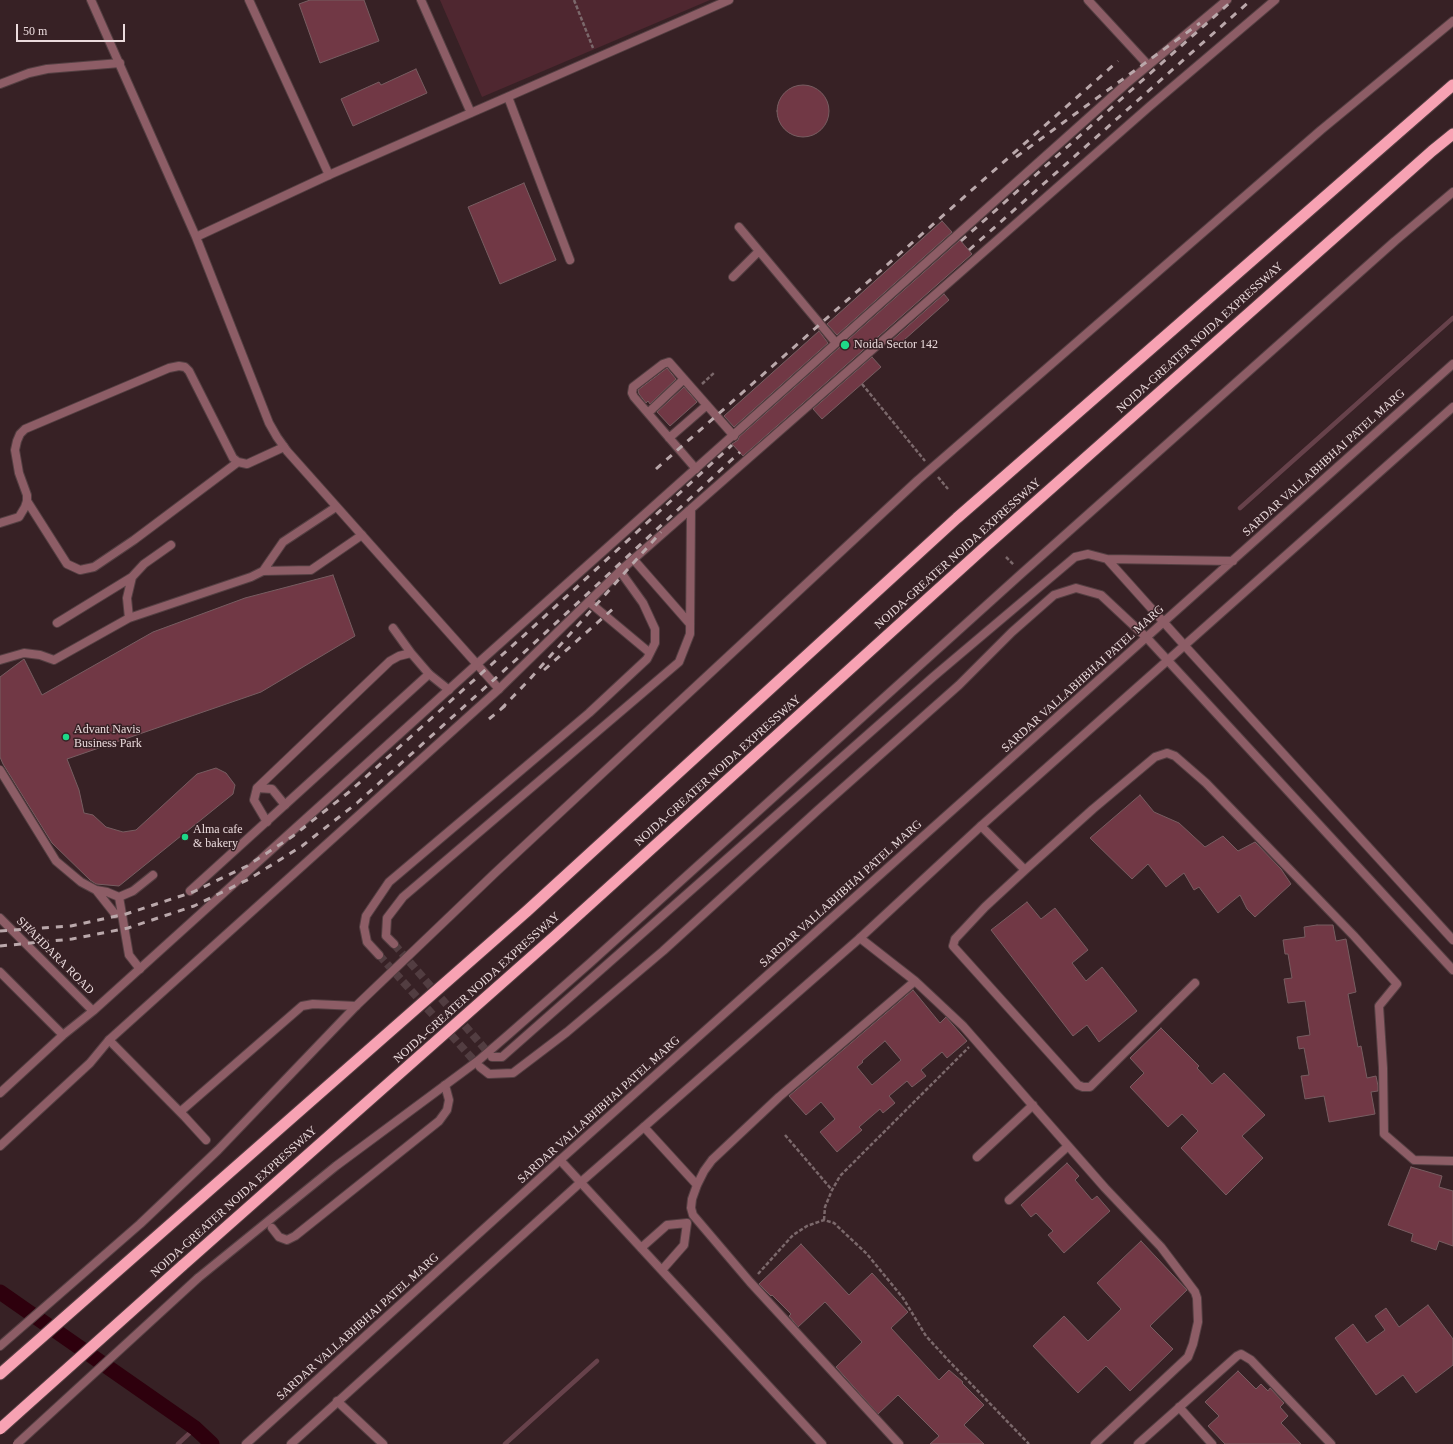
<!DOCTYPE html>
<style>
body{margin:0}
#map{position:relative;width:1453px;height:1444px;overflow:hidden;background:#372125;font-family:"Times New Roman",serif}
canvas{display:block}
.scale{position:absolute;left:16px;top:24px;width:109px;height:18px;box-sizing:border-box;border:2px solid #ebdbdd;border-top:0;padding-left:5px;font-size:12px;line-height:14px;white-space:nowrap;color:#ebdbdd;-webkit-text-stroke:3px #372125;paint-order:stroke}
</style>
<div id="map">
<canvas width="1453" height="1444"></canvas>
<div class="scale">50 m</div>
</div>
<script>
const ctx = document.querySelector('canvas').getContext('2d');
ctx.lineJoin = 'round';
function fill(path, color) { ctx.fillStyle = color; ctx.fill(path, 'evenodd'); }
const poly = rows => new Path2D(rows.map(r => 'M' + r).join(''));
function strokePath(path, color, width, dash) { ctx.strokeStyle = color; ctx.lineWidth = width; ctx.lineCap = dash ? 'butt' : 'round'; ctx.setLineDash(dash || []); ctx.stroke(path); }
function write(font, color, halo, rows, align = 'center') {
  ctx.font = font + ' "Times New Roman",serif'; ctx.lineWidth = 3; ctx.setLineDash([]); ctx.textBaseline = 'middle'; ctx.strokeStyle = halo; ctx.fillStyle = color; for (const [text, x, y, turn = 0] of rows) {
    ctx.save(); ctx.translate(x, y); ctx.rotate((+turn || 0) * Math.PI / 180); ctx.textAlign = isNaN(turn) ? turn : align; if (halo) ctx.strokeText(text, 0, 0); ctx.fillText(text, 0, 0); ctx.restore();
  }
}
fill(poly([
 [440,0,710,0,482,97]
]), '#4f2730');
strokePath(poly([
 [1240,508,1453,318],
 [178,1444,195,1428],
 [505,1444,597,1361]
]), '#67424b', 4.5);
strokePath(poly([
 [0,1292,195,1428,212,1444]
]), '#2e000d', 15);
const building = poly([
 [310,0,364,0,379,41,320,63,299,4,310,0],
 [416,69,427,93,353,126,341,99,379,82,381,85,416,69],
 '777 111a26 26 0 1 1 52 0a26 26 0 1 1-52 0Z',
 [524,183,556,260,500,284,468,207,524,183],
 [942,221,952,232,837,335,827,324,942,221],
 [960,240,972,254,743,456,732,444,738,440,739,437,960,240],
 [944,294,949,300,895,348,890,342,944,294],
 [819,331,828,343,734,427,724,416,819,331],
 [872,357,881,367,822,419,813,409,872,357],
 [667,368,676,379,650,404,648,401,646,403,639,394,638,390,667,368],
 [684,387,697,402,670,426,657,412,684,387],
 [333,575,355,636,261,692,67,759,79,790,84,813,93,815,106,827,123,832,136,830,197,774,216,768,226,773,235,785,233,794,119,886,96,884,90,880,52,843,3,764,0,757,0,677,24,659,42,695,153,632,245,598,333,575],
 [1140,795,1154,812,1179,823,1205,847,1223,836,1238,851,1255,842,1281,869,1291,884,1255,917,1247,909,1240,895,1218,913,1199,887,1194,890,1184,873,1166,887,1148,864,1132,879,1090,838,1140,795],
 [1027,902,1041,919,1055,908,1088,950,1072,963,1086,981,1102,967,1137,1011,1099,1042,1087,1025,1073,1036,991,930,1027,902],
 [1317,925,1333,925,1336,941,1346,939,1356,992,1348,994,1358,1047,1361,1046,1367,1078,1376,1076,1378,1086,1378,1091,1371,1092,1375,1114,1329,1122,1324,1096,1305,1099,1301,1076,1309,1075,1304,1048,1299,1049,1297,1037,1310,1035,1305,1001,1288,1003,1284,979,1292,978,1288,954,1285,954,1283,940,1305,937,1304,927,1317,925],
 [913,990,940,1023,946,1017,967,1041,947,1058,942,1052,921,1070,926,1076,912,1087,907,1081,889,1096,895,1103,883,1113,880,1109,859,1127,862,1130,837,1152,820,1132,835,1119,821,1102,806,1115,789,1096,913,990],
 [885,1041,901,1060,872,1085,857,1067,863,1062,862,1061,885,1041],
 [1161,1028,1199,1066,1197,1068,1212,1084,1224,1073,1265,1115,1242,1136,1263,1158,1226,1195,1181,1148,1198,1131,1182,1114,1168,1127,1130,1087,1144,1073,1130,1058,1161,1028],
 [1067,1163,1079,1176,1075,1180,1092,1200,1097,1196,1110,1211,1064,1253,1048,1235,1053,1231,1036,1213,1031,1217,1021,1205,1067,1163],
 [1411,1167,1442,1176,1439,1187,1453,1191,1453,1246,1439,1241,1436,1250,1411,1241,1413,1234,1388,1225,1411,1167],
 [1141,1241,1187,1290,1150,1326,1173,1349,1130,1391,1106,1366,1078,1393,1033,1346,1064,1316,1088,1341,1121,1309,1097,1283,1141,1241],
 [801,1244,849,1295,872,1273,908,1312,891,1328,939,1380,949,1370,963,1382,962,1383,984,1405,964,1425,984,1444,930,1444,939,1436,898,1395,878,1414,836,1367,862,1342,825,1302,798,1327,789,1316,791,1314,772,1295,771,1296,759,1284,801,1244],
 [1428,1305,1453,1339,1453,1365,1416,1393,1403,1375,1376,1395,1335,1338,1353,1324,1367,1343,1385,1330,1375,1316,1386,1308,1399,1327,1428,1305],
 [1238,1371,1256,1389,1261,1384,1268,1391,1270,1388,1284,1403,1280,1407,1288,1416,1281,1423,1301,1444,1225,1444,1208,1426,1219,1416,1205,1402,1238,1371]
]);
fill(building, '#713845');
strokePath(building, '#775d61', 1);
strokePath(poly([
 [394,944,492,1057],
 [379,955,479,1066]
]), '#523d41', 8, [8, 4]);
const service = poly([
 [249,0,329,175],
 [0,84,29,73,47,69,120,63],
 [739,227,836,343],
 [733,277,759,251],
 [648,413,684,379],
 [669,438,707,405],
 [696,469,634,397,632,393,633,387,663,364,669,362,734,436],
 [27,501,67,564,80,570,94,567,134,540,238,462],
 [336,507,283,542,263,571,311,570,362,535],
 [0,523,19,517,25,507,27,501,27,495,19,473,15,450,17,441,20,434,25,429,169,368,179,366,185,367,189,371,233,458,238,462,247,464,284,447],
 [129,618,127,598,132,577,144,564,171,545],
 [57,623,132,577],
 [393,628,411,653],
 [0,660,24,653,40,655,54,660,129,618,251,577,263,571],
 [0,770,56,861,81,882,96,890,107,892,119,897,133,891,153,875],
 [257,788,390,661,399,656,411,653,429,674],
 [267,822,254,800,257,788,272,789,285,805],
 [981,826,1025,870,1093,809,1155,757,1167,753,1175,756,1206,783,1354,936,1397,984,1379,1006,1383,1068,1384,1134,1414,1160,1453,1161],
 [1025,870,985,907,955,939,953,946,1078,1085,1083,1087,1090,1087,1195,983],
 [96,890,115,914],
 [119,897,129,955,140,969],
 [109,1040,185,1117,206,1140],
 [180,1112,302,1006,313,1004,356,1006],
 [272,1228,279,1237,287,1240,295,1236,439,1121,447,1110,449,1100,445,1085]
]);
const minor = poly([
 [91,0,196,237,269,423,277,437,287,451,499,689],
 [421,0,471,113],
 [1088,0,1148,65],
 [508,97,570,260],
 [196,237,329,175,729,0],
 [190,891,429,674,449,690],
 [860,938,915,981,963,1026,1105,1188,1161,1247,1195,1292,1197,1298,1198,1322,1193,1344,1188,1357,1095,1444],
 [644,1127,697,1185],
 [977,1157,1033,1105],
 [560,1160,822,1444],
 [1009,1200,1068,1146],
 [641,1248,667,1225,687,1223,684,1245,662,1270],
 [337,1401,383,1444],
 [1179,1407,1212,1444],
 [899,1444,750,1282,693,1215,691,1208,692,1199,697,1185,704,1171,712,1160,779,1097,915,981],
 [1138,1444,1237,1356,1241,1354,1251,1360,1331,1444]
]);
const tertiary = poly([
 [1107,559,1233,561],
 [634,560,690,624],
 [589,602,650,653],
 [0,918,93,1011],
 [394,944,386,936,387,918,403,897,679,662,690,634,691,509],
 [379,955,367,942,364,927,366,916,389,882,589,713,647,659,655,643,655,629,643,603,620,571],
 [0,972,63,1035],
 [492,1057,502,1057,933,677,1075,557,1088,554,1107,559,1185,646,1453,940],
 [480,1067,489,1074,513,1073,567,1032,663,951,818,810,959,685,1012,632,1054,595,1076,588,1101,595,1147,638,1453,970],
 [0,1093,63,1035,93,1011,477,664,1126,84,1227,0],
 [0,1146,90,1063,109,1040,499,689,620,571,1150,106,1275,0],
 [198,1278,336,1166,479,1060,508,1035,590,963,1021,574,1395,241,1453,192],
 [0,1346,140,1224,218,1150,356,1006,495,873,918,480,1321,130,1453,21],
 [246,1444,560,1160,1453,364],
 [291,1444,581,1182,860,938,981,826,1453,407]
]);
const trunk = poly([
 [182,1266,555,936,986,546,1432,151,1453,134],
 [0,1374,527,911,957,518,1453,85]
]);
strokePath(service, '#543f42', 10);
strokePath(minor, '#543f42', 10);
strokePath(tertiary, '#543f42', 10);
strokePath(trunk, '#543f42', 13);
strokePath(poly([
 [574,0,593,48],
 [702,384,715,372],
 [862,384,925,461],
 [938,477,948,489],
 [1006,557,1014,565],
 [785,1135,832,1190],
 [824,1220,825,1207,832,1190,840,1176,969,1047],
 [758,1274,793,1235,807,1226,824,1220,834,1223,867,1254,903,1298,926,1336,947,1359,1029,1444]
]), '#7b686b', 2.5, [4, 2]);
strokePath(service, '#8d5d66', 8);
strokePath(minor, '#8d5d66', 8);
strokePath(tertiary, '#8d5d66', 8);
strokePath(trunk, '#f7a2b3', 11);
strokePath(poly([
 [1016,157,1200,23],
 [961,241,1233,0],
 [969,250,1251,0],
 [656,469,1118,61],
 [544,670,615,607],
 [501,709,529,680,661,532],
 [489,719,506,705],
 [0,931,71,926,126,914,193,892,247,866,293,836,349,792,521,638,732,445],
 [0,946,72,939,128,928,194,906,249,879,302,846,357,803,529,648,740,452]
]), '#baa8ab', 3, [7, 7]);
const tertiaryBridge = poly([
 [17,1444,198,1278]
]);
const trunkBridge = poly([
 [0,1429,182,1266]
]);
strokePath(tertiaryBridge, '#543f42', 10, []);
strokePath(trunkBridge, '#543f42', 13, []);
strokePath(tertiaryBridge, '#8d5d66', 8);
strokePath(trunkBridge, '#f7a2b3', 11);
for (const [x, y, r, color] of [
 [845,345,5,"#1ed888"],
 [66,737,4,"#1ed888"],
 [185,837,4,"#1ed888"]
]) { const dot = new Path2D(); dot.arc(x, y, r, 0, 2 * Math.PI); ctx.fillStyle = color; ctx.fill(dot); strokePath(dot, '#372125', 1.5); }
write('12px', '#ebdbdd', '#372125', [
 ["NOIDA-GREATER NOIDA EXPRESSWAY",1200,338,-42],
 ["SARDAR VALLABHBHAI PATEL MARG",1324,463,-42],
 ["NOIDA-GREATER NOIDA EXPRESSWAY",958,554,-42],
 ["SARDAR VALLABHBHAI PATEL MARG",1083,679,-42],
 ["NOIDA-GREATER NOIDA EXPRESSWAY",718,771,-42],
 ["SARDAR VALLABHBHAI PATEL MARG",841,894,-42],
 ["SHAHDARA ROAD",55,956,45],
 ["NOIDA-GREATER NOIDA EXPRESSWAY",477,988,-42],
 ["SARDAR VALLABHBHAI PATEL MARG",599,1110,-42],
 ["NOIDA-GREATER NOIDA EXPRESSWAY",234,1202,-42],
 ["SARDAR VALLABHBHAI PATEL MARG",358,1327,-42]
]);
write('12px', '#ebdbdd', '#372125', [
 ["Noida Sector 142",854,345],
 ["Advant Navis",74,730],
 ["Business Park",74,744],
 ["Alma cafe",193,830],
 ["& bakery",193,844]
], 'left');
</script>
